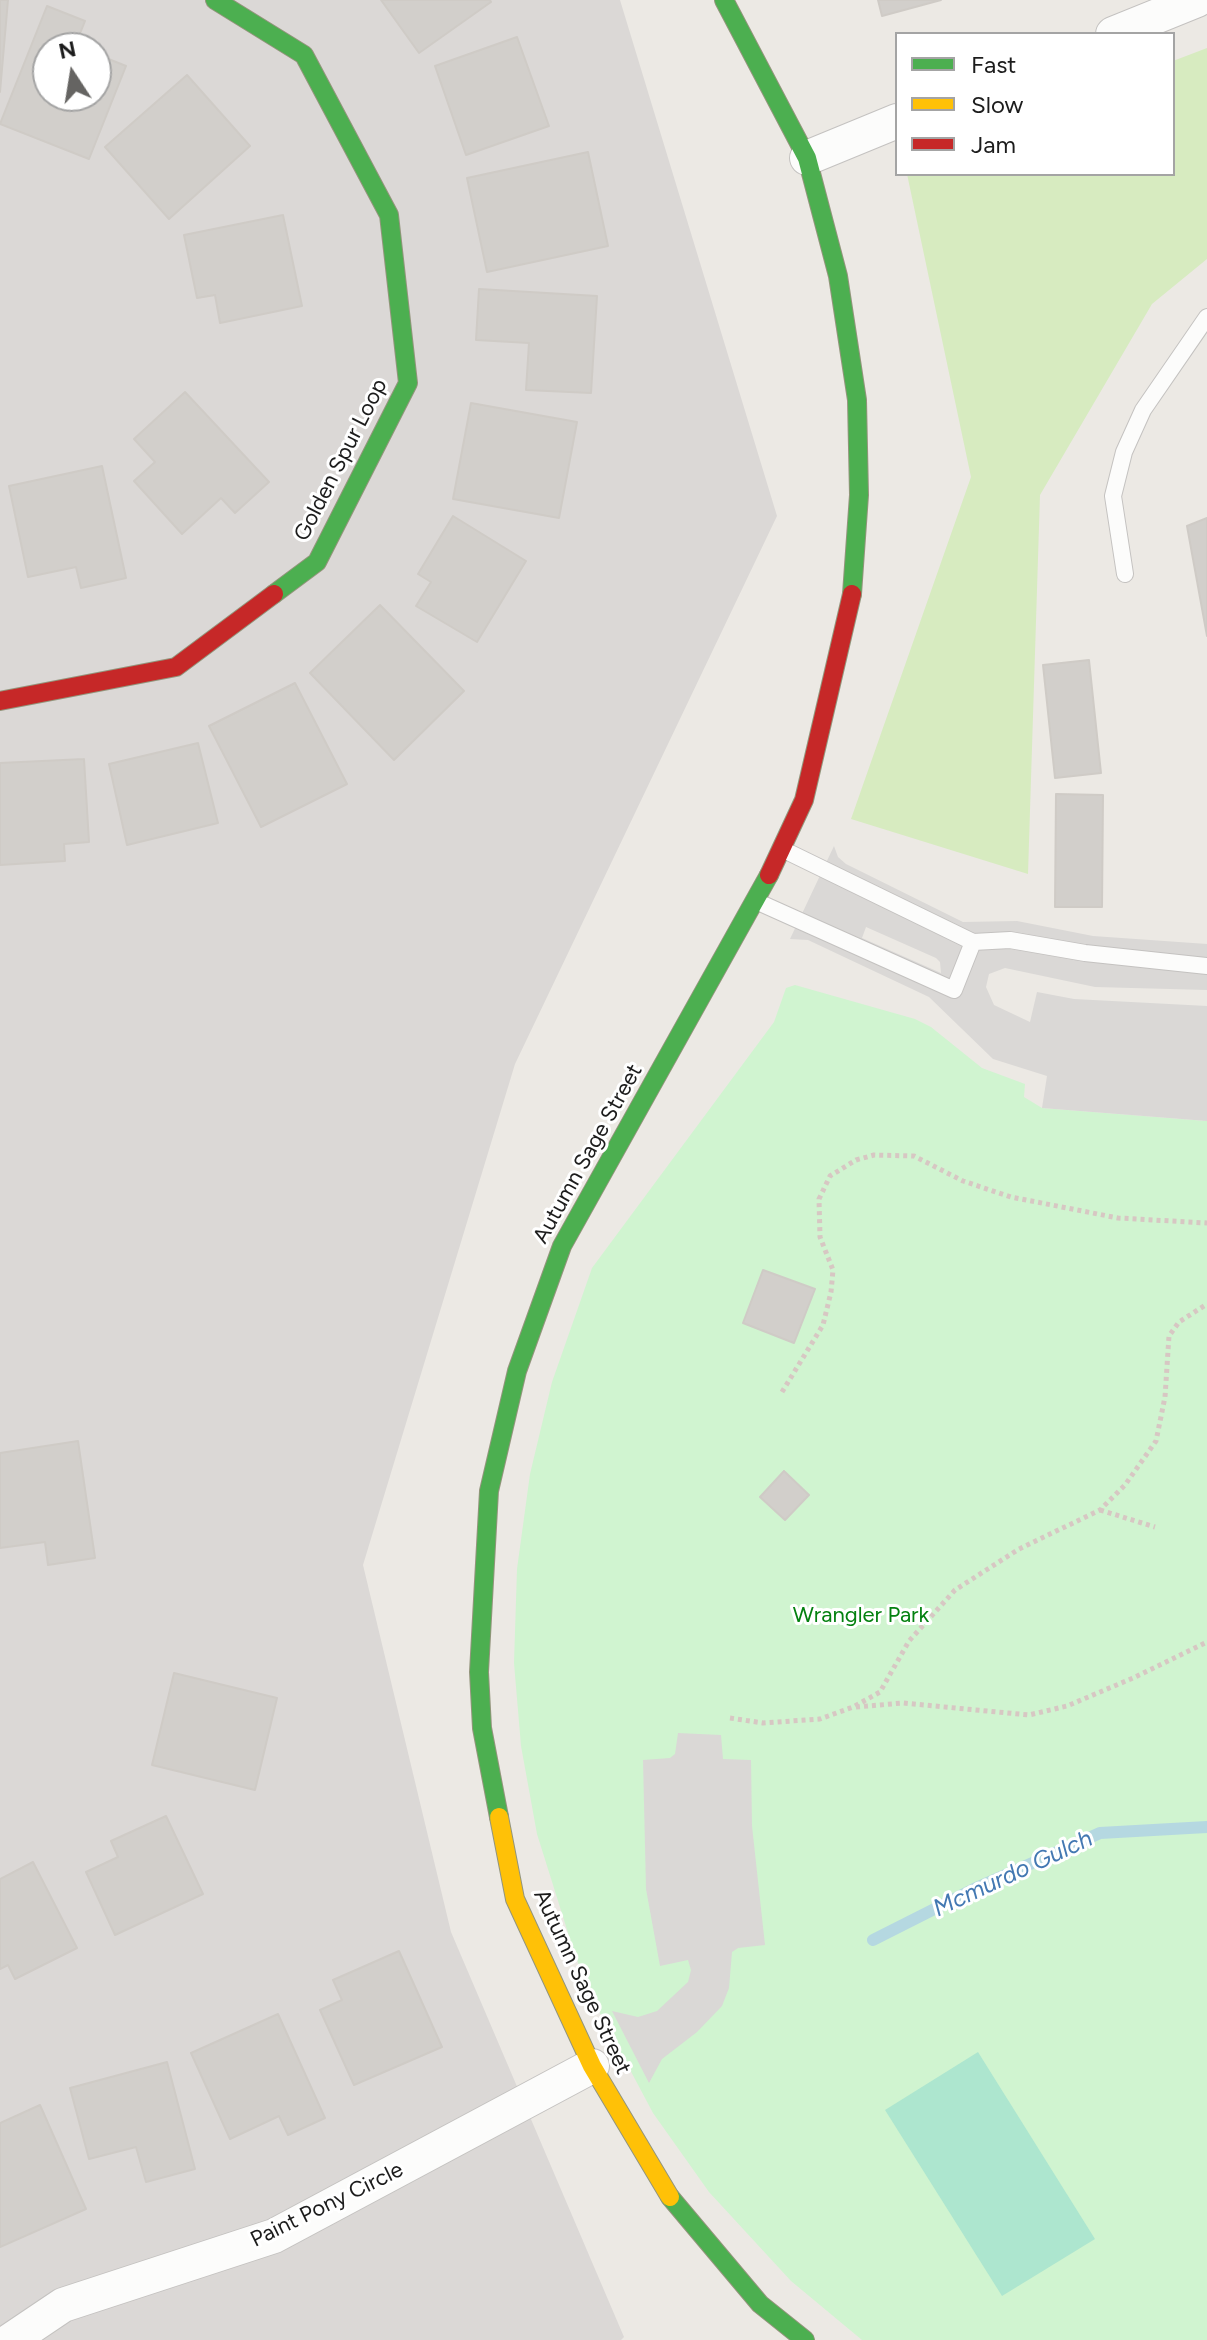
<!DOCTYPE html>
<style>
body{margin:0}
#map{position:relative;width:1207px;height:2340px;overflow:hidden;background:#ece9e4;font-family:Figtree,sans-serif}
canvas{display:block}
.legend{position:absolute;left:895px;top:32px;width:280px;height:144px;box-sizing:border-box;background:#fff;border:2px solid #a4a4a4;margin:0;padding:10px 14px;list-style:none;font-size:24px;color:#1c1c1c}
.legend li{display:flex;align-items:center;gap:16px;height:40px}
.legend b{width:40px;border:2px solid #a4a4a4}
.north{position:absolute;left:32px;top:32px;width:80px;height:80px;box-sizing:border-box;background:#fff;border:2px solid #a4a4a4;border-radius:50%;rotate:348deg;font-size:22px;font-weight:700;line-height:32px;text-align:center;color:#1c1c1c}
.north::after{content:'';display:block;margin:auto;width:28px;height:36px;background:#656462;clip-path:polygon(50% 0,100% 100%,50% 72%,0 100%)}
</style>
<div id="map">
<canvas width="1207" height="2340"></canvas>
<ul class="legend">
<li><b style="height:10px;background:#4caf50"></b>Fast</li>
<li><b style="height:10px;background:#ffc107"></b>Slow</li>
<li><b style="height:10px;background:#c62828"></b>Jam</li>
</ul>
<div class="north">N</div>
</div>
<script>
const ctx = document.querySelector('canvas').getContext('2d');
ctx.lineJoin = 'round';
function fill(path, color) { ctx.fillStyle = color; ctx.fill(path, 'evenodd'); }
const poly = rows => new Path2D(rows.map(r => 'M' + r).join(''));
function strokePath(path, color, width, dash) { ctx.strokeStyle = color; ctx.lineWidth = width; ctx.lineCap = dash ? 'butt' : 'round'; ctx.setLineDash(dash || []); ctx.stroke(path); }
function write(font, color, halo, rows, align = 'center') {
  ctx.font = font + ' Figtree,sans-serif'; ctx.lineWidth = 6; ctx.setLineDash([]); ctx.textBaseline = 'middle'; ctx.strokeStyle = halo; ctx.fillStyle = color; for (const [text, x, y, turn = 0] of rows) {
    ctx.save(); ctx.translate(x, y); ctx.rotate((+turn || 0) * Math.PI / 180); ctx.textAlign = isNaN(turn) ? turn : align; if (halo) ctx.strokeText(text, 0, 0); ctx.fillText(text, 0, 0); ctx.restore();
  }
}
fill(poly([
 [0,0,620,0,777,516,515,1064,363,1565,451,1932,624,2337,621,2340,0,2340],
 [48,48,96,48,96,96,48,96]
]), '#dbd8d6');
fill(poly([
 [1207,48,1207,259,1152,304,1040,495,1028,874,851,819,971,477,907,174,1173,174,1173,61]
]), '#d7ebc0');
fill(poly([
 [795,985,915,1019,931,1027,982,1068,1025,1084,1024,1097,1042,1108,1207,1121,1207,2340,862,2340,791,2281,709,2192,653,2113,594,2002,575,1955,537,1834,521,1746,514,1663,517,1569,530,1474,552,1382,592,1268,774,1022,786,988]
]), '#d0f4d0');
fill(poly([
 [978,2052,1095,2239,1002,2296,885,2110]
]), '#ade6cf');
fill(poly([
 [834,846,838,857,846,864,963,922,1017,921,1093,936,1207,944,1207,990,1095,987,1005,968,989,974,986,987,994,1005,1030,1022,1037,992,1074,999,1207,1006,1207,1121,1042,1108,1047,1076,993,1059,929,997,808,940,790,939],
 [866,927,936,958,940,962,941,973,862,938],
 [678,1733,721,1735,723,1759,751,1760,752,1826,765,1945,738,1948,732,1952,729,1988,722,2006,697,2032,662,2059,649,2083,612,2011,638,2017,657,2011,688,1982,691,1970,688,1960,660,1966,646,1889,643,1760,670,1758,675,1754]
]), '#dad8d6');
strokePath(poly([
 [873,1940,974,1889,1100,1833,1207,1827]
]), '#b5d8e1', 12);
const building = poly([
 [0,0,8,0,0,92,0,0],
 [381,0,490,0,491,2,419,53,381,0],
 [878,0,941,0,882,16,878,0],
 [47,6,85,21,75,46,81,48,48,48,48,96,96,96,96,54,126,66,89,159,0,124,47,6],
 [517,37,549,126,466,155,435,66,517,37],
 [187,75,250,146,169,219,105,147,187,75],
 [588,152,608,246,487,272,467,178,588,152],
 [283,215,302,306,220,323,215,295,197,298,184,235,283,215],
 [479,289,597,296,591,393,526,390,529,343,476,340,479,289],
 [185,392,269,482,235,513,221,498,182,534,134,481,155,462,134,439,185,392],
 [471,403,577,422,559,518,453,499,471,403],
 [102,466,126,578,81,588,76,567,28,577,9,486,102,466],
 [453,516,526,561,477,642,416,606,431,582,418,574,453,516],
 [1207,518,1207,636,1187,526,1207,518],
 [380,605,464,691,394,760,310,673,380,605],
 [1089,660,1101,773,1055,778,1043,665,1089,660],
 [295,683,347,784,261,827,209,726,295,683],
 [198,743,218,823,127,845,109,764,198,743],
 [84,759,89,842,64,844,65,861,0,865,0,763,84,759],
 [1056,794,1103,795,1102,907,1055,907,1056,794],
 [763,1270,815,1289,794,1343,743,1323,763,1270],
 [78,1441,95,1558,48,1565,45,1542,0,1548,0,1453,78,1441],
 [784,1471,809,1495,785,1520,760,1497,784,1471],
 [174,1673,277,1698,255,1790,152,1765,174,1673],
 [166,1816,203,1894,115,1935,86,1872,118,1857,111,1841,166,1816],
 [33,1862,77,1948,15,1979,8,1965,0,1969,0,1879,33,1862],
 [399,1951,442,2047,354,2085,320,2010,342,2000,333,1980,399,1951],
 [278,2014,325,2118,288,2135,279,2116,230,2139,191,2053,278,2014],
 [167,2062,195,2169,146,2182,136,2147,89,2159,70,2088,167,2062],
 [40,2105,86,2209,0,2247,0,2123,40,2105]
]);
fill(building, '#d2cfcb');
strokePath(building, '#cfcbc6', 2);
const lane = poly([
 [1125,574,1113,496,1124,452,1143,410,1207,317],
 [784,850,973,942,1010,940,1085,953,1207,966],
 [758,902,954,990,973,942]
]);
const street = poly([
 [1113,34,1197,0],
 [807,158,897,121],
 [11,2340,63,2305,274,2236,592,2066]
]);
const fast = poly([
 [215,0,304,55,389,215,408,383,317,562,274,594],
 [724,0,807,158,838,276,857,400,859,495,852,594],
 [499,1817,482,1728,479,1672,489,1491,517,1371,562,1246,769,875],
 [670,2197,760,2304,805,2340]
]);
const slow = poly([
 [499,1817,515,1899,592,2066,670,2197]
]);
const jam = poly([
 [0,701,176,667,274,594],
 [769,875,804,800,852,594]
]);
strokePath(lane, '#c4c2c0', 18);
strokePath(street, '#c4c2c0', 36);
strokePath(fast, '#93957c', 20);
strokePath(slow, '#93957c', 20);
strokePath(jam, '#93957c', 20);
strokePath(poly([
 [782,1392,823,1325,831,1292,833,1270,820,1237,819,1199,830,1176,856,1160,874,1155,914,1156,963,1181,1011,1197,1118,1218,1207,1223],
 [1100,1510,1155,1527],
 [856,1707,903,1703,1029,1715,1067,1706,1133,1678,1207,1642],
 [730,1718,763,1723,820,1719,853,1707,880,1692,909,1641,955,1590,1019,1549,1100,1510,1125,1485,1156,1441,1165,1397,1169,1336,1179,1322,1207,1304]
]), '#d7c7c3', 5, [4, 4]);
strokePath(lane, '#fcfcfb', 16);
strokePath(street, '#fcfcfb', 34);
strokePath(fast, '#4caf50', 18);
strokePath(slow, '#ffc107', 18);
strokePath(jam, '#c62828', 18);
write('22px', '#1c1c1c', '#fff', [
 ["Golden Spur Loop",341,460,-63],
 ["Autumn Sage Street",588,1154,-61],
 ["Autumn Sage Street",582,1982,65],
 ["Paint Pony Circle",327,2205,-26]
]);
write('22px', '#048110', '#fff', [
 ["Wrangler Park",861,1616]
]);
write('italic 24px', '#4378b2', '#fff', [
 ["Mcmurdo Gulch",1013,1874,-25]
]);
</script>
